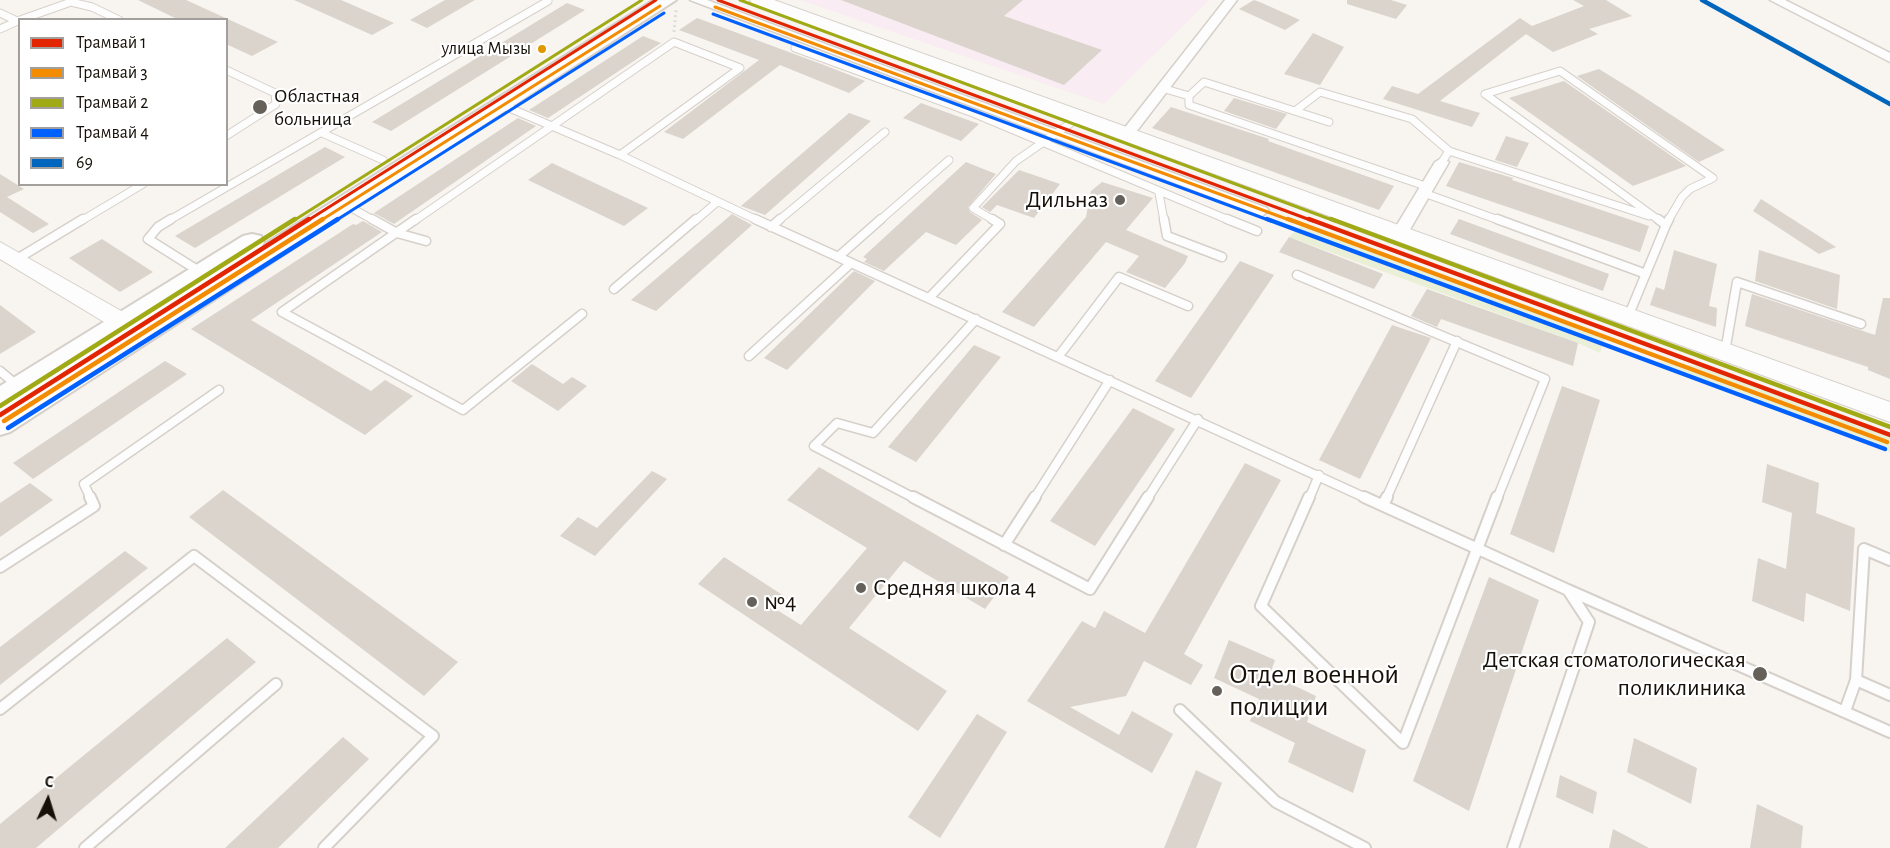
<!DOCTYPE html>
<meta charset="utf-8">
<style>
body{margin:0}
#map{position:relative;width:1890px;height:848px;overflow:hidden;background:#f8f4ef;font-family:"Alegreya Sans",sans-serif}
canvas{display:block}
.legend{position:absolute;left:18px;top:18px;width:210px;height:168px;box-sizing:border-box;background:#fff;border:2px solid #a29f9c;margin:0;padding:8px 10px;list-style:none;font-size:18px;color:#161008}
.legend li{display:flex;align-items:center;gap:12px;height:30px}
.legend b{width:30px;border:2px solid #a29f9c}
.north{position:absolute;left:18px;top:770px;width:60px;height:60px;-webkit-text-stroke:4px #fff;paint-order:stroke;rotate:4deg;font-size:16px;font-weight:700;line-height:24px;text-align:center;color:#161008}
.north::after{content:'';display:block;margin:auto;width:21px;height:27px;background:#161008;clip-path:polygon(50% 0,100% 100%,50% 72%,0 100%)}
</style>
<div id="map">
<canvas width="1890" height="848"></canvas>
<ul class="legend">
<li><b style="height:8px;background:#e32400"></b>Трамвай 1</li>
<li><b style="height:8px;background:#f38c00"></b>Трамвай 3</li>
<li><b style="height:8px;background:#a0aa14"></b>Трамвай 2</li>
<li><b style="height:8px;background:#0061ff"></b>Трамвай 4</li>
<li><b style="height:8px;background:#0065bd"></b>69</li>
</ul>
<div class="north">С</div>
</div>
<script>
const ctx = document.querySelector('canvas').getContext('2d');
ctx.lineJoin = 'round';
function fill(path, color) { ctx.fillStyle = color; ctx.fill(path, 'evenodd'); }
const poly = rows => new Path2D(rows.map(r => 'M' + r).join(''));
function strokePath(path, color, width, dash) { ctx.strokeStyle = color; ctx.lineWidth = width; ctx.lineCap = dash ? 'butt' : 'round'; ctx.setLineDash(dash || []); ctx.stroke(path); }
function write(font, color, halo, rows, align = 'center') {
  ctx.font = font + ' "Alegreya Sans",sans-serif'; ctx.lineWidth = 4.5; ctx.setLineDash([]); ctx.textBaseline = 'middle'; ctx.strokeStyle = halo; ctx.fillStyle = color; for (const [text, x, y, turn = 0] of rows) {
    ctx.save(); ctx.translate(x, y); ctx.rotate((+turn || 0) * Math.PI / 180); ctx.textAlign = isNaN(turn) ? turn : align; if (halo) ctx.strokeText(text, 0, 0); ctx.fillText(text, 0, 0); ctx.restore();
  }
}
fill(poly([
 [800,0,1209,0,1104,104]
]), '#f9ecf2');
fill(poly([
 [1302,225,1605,337,1600,353,1578,343,1289,237],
 [1656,361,1705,367,1890,435,1890,452]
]), '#eaf0d7');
fill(poly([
 [138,0,186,0,278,42,252,56,226,44,226,20,179,20],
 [294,0,341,0,394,23,372,35],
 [445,0,475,0,427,28,410,20],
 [841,0,1023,0,1004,16,1102,50,1064,85],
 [1254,0,1262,3,1300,20,1285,30,1239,9],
 [1347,0,1391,0,1407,5,1396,19,1347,4],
 [1573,0,1606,0,1632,16,1589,29,1598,34,1553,52,1526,34,1440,101,1480,113,1472,127,1383,99,1392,86,1418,94,1520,18,1532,26,1584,6],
 [567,3,585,10,391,131,372,122],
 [697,18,824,65,865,81,849,93,780,65,683,139,664,132,759,60,679,30],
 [1313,33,1344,47,1320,85,1284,74],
 [643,36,661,43,548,118,529,110],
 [1599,69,1633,90,1725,150,1699,162,1577,76],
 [1564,81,1686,166,1633,186,1509,98],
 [1234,98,1287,114,1276,129,1224,111],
 [921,103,979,124,961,141,903,118],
 [1171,107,1269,139,1268,141,1394,186,1379,210,1152,128],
 [849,113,871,121,765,215,741,206],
 [518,118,536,126,394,224,374,213],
 [1506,136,1529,143,1517,167,1495,160],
 [325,147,345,157,195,248,175,236],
 [966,162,996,174,968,207,970,212,982,220,956,245,926,232,884,271,864,262,867,259,863,257],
 [1459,162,1513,178,1512,180,1649,226,1640,252,1446,186],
 [552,163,648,208,624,226,528,180],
 [1019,170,1060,184,1034,218,997,205,990,212,982,207],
 [0,174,24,189,7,197,49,224,33,233,0,212],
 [1102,182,1153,198,1126,230,1188,256,1185,263,1165,288,1126,272,1139,256,1106,242,1034,327,1002,312,1086,217,1091,191],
 [1761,199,1836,247,1819,254,1753,211],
 [732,214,752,225,656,311,631,300],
 [1459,219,1609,274,1603,291,1450,234],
 [363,221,382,232,251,320,371,391,385,380,413,396,365,435,191,329,353,224,356,225],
 [1289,237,1383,274,1374,289,1279,252],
 [102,239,153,272,120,292,69,258],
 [1674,250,1717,264,1709,306,1717,308,1716,327,1650,305,1656,287,1664,290],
 [1759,250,1840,275,1837,309,1755,281],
 [1240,261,1274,275,1191,398,1155,381],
 [854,271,875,281,787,370,764,358],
 [1427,289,1578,343,1573,366,1441,319,1437,327,1411,316],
 [1752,294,1875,335,1883,298,1890,298,1890,379,1868,370,1868,367,1745,326],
 [0,305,36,332,0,354],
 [1392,325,1431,338,1360,479,1319,460],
 [974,345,1001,357,916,462,888,447],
 [165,361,187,374,33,479,13,463],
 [532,364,563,384,572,377,587,386,558,411,511,381],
 [1562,386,1600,400,1554,553,1510,534],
 [1133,408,1175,429,1095,546,1050,521],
 [1245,463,1281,480,1184,654,1203,665,1191,685,1144,661,1126,696,1070,707,1119,735,1132,711,1173,734,1152,773,1027,701,1082,621,1095,628,1104,611,1145,633],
 [1767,464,1819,483,1816,513,1855,528,1850,611,1806,593,1804,622,1752,601,1758,558,1786,569,1792,513,1762,502],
 [819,467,1009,577,985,609,904,561,849,628,947,691,918,731,698,584,724,557,784,596,774,608,801,625,867,548,787,500],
 [652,471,667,479,595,556,560,536,578,517,597,528],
 [30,483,53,500,0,537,0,503],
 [223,490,458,662,424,696,189,517],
 [125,551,148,568,0,685,0,647],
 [1489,577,1539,600,1469,811,1413,781],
 [227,638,256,662,36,848,0,848,0,824],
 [1229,640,1275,660,1270,674,1316,696,1307,722,1366,750,1353,793,1288,762,1295,743,1250,721,1259,699,1214,678],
 [977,714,1007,732,940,838,908,817],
 [343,737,369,759,278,848,225,848],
 [1634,738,1697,768,1691,804,1627,772],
 [1196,770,1222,783,1196,848,1164,848],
 [1560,775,1597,792,1593,814,1556,797],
 [1757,804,1803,826,1801,848,1750,848],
 [1613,829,1649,848,1609,848]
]), '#dad4cd');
const laneFar2 = poly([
 [0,13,17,21],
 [20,20,71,2,92,7,119,20],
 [0,29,20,20],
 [795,48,973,113,1231,221],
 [226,70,275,93,276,104,226,136],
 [1162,88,1189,96,1189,105,1428,187],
 [1189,96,1204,82,1329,122],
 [500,104,620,155,759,221],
 [1295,111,1320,92,1412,119,1449,151,1442,162],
 [322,133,383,160],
 [1449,151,1649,216],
 [1159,193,1164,221],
 [1424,193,1501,221],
 [346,205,375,221],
 [81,221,143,184],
 [168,221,548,1],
 [414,221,674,42,740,68,620,155],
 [695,221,717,202],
 [778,221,885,132],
 [879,221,949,160],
 [995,221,973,208,1016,161,1081,116],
 [1660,221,1485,94,1560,71,1713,178,1690,189,1682,197,1668,221]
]);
const laneFar1 = poly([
 [171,219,158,227,148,239,202,273],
 [372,219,397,233,426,241],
 [416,219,282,312,463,410,582,314],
 [755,219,1368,499],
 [1164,219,1167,236,1222,257],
 [1227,219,1257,231],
 [1497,219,1646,274],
 [1658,219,1666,225],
 [1666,225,1669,219],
 [771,227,780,219],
 [838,257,881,219],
 [17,259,83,219],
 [1297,275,1545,379,1497,499],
 [614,289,696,219],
 [929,298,1000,224,992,219],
 [1628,317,1666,225],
 [1725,352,1737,282,1861,324],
 [749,356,851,263],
 [1058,357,1119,277,1188,306],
 [0,371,19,387],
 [91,499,84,484,219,390],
 [916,499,814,446,837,423,873,433,976,319],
 [1034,499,1110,380],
 [1147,499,1198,419],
 [1309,499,1319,475],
 [1386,499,1457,341]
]);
const lane = poly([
 [913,497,1090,589,1148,497],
 [1309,497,1261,606,1403,743,1497,497],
 [1364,497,1568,590,1589,622,1513,848],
 [1383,505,1387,497],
 [1004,545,1035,497],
 [0,567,94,506,90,497],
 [1568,590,1890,732],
 [1856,680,1864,549,1890,560],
 [0,709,194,556,433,736,324,848],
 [1180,710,1276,802,1365,848],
 [1845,711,1856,680,1890,695],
 [85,848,276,684]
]);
const street = poly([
 [690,0,707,0,1267,208,1269,211,1262,216,1257,214,690,0],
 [1225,0,1237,0,1133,136,1123,136,1123,130,1225,0],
 [1770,0,1785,0,1890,53,1890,62,1770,0],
 [1442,158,1449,162,1408,233,1400,238,1395,237,1392,233,1435,162,1442,158]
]);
const secondary = poly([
 [750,0,774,0,1890,402,1890,422,752,4,750,0],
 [0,242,130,316,134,322,130,328,122,330,114,328,0,259,0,242]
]);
const primary = poly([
 [654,0,676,0,10,432,0,435,0,386,243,236,252,234,261,236,264,242,262,246,654,0]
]);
strokePath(laneFar2, '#d6d0ca', 9);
strokePath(laneFar1, '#d6d0ca', 11);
strokePath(lane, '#d6d0ca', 14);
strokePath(street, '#d6d0ca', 3);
strokePath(secondary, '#d6d0ca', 2);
strokePath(primary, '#d6d0ca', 4);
strokePath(poly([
 [674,32,676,10]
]), '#dedddb', 3, [2, 3]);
strokePath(laneFar2, '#fefdfd', 7);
strokePath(laneFar1, '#fefdfd', 8);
strokePath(lane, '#fefdfd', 10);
fill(street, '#fefdfd');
fill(secondary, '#fefdfd');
fill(primary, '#fefdfd');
strokePath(poly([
 [1702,0,1890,104]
]), '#0065bd', 4.5);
strokePath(poly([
 [718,0,1313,221],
 [307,221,656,0]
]), '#e32400', 3);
strokePath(poly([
 [1309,219,1890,435],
 [0,415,309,219]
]), '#e32400', 4.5);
strokePath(poly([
 [715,7,1292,221],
 [320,221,660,6]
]), '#f38c00', 3);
strokePath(poly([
 [1288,219,1887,442],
 [4,421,323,219]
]), '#f38c00', 4.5);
strokePath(poly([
 [740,0,1335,221],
 [293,221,642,0]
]), '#a0aa14', 3);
strokePath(poly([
 [1331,219,1890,427],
 [0,406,295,219]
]), '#a0aa14', 4.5);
strokePath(poly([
 [713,14,1271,221],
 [335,221,664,13]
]), '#0061ff', 3);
strokePath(poly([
 [1267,219,1885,449],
 [8,428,338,219]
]), '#0061ff', 4.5);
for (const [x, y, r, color] of [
 [542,49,5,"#e09701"],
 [260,107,8,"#656059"],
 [1120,200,6,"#656059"],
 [861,588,6,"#656059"],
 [752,602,6,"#656059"],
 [1760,674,8,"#656059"],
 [1217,691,6,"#656059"]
]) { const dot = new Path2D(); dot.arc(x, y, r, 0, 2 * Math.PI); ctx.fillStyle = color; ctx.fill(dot); strokePath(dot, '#fff', 2); }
write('18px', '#161008', '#fff', [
 ["улица Мызы",531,49]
], 'right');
write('20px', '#161008', '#fff', [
 ["Областная",274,96],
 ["больница",274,119]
], 'left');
write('24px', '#161008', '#fff', [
 ["Дильназ",1108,200],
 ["Средняя школа 4",873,588,"left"],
 ["№4",764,602,"left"],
 ["Детская стоматологическая",1746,660],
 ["поликлиника",1746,688]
], 'right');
write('28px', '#161008', '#fff', [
 ["Отдел военной",1229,675],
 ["полиции",1229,707]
], 'left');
</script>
